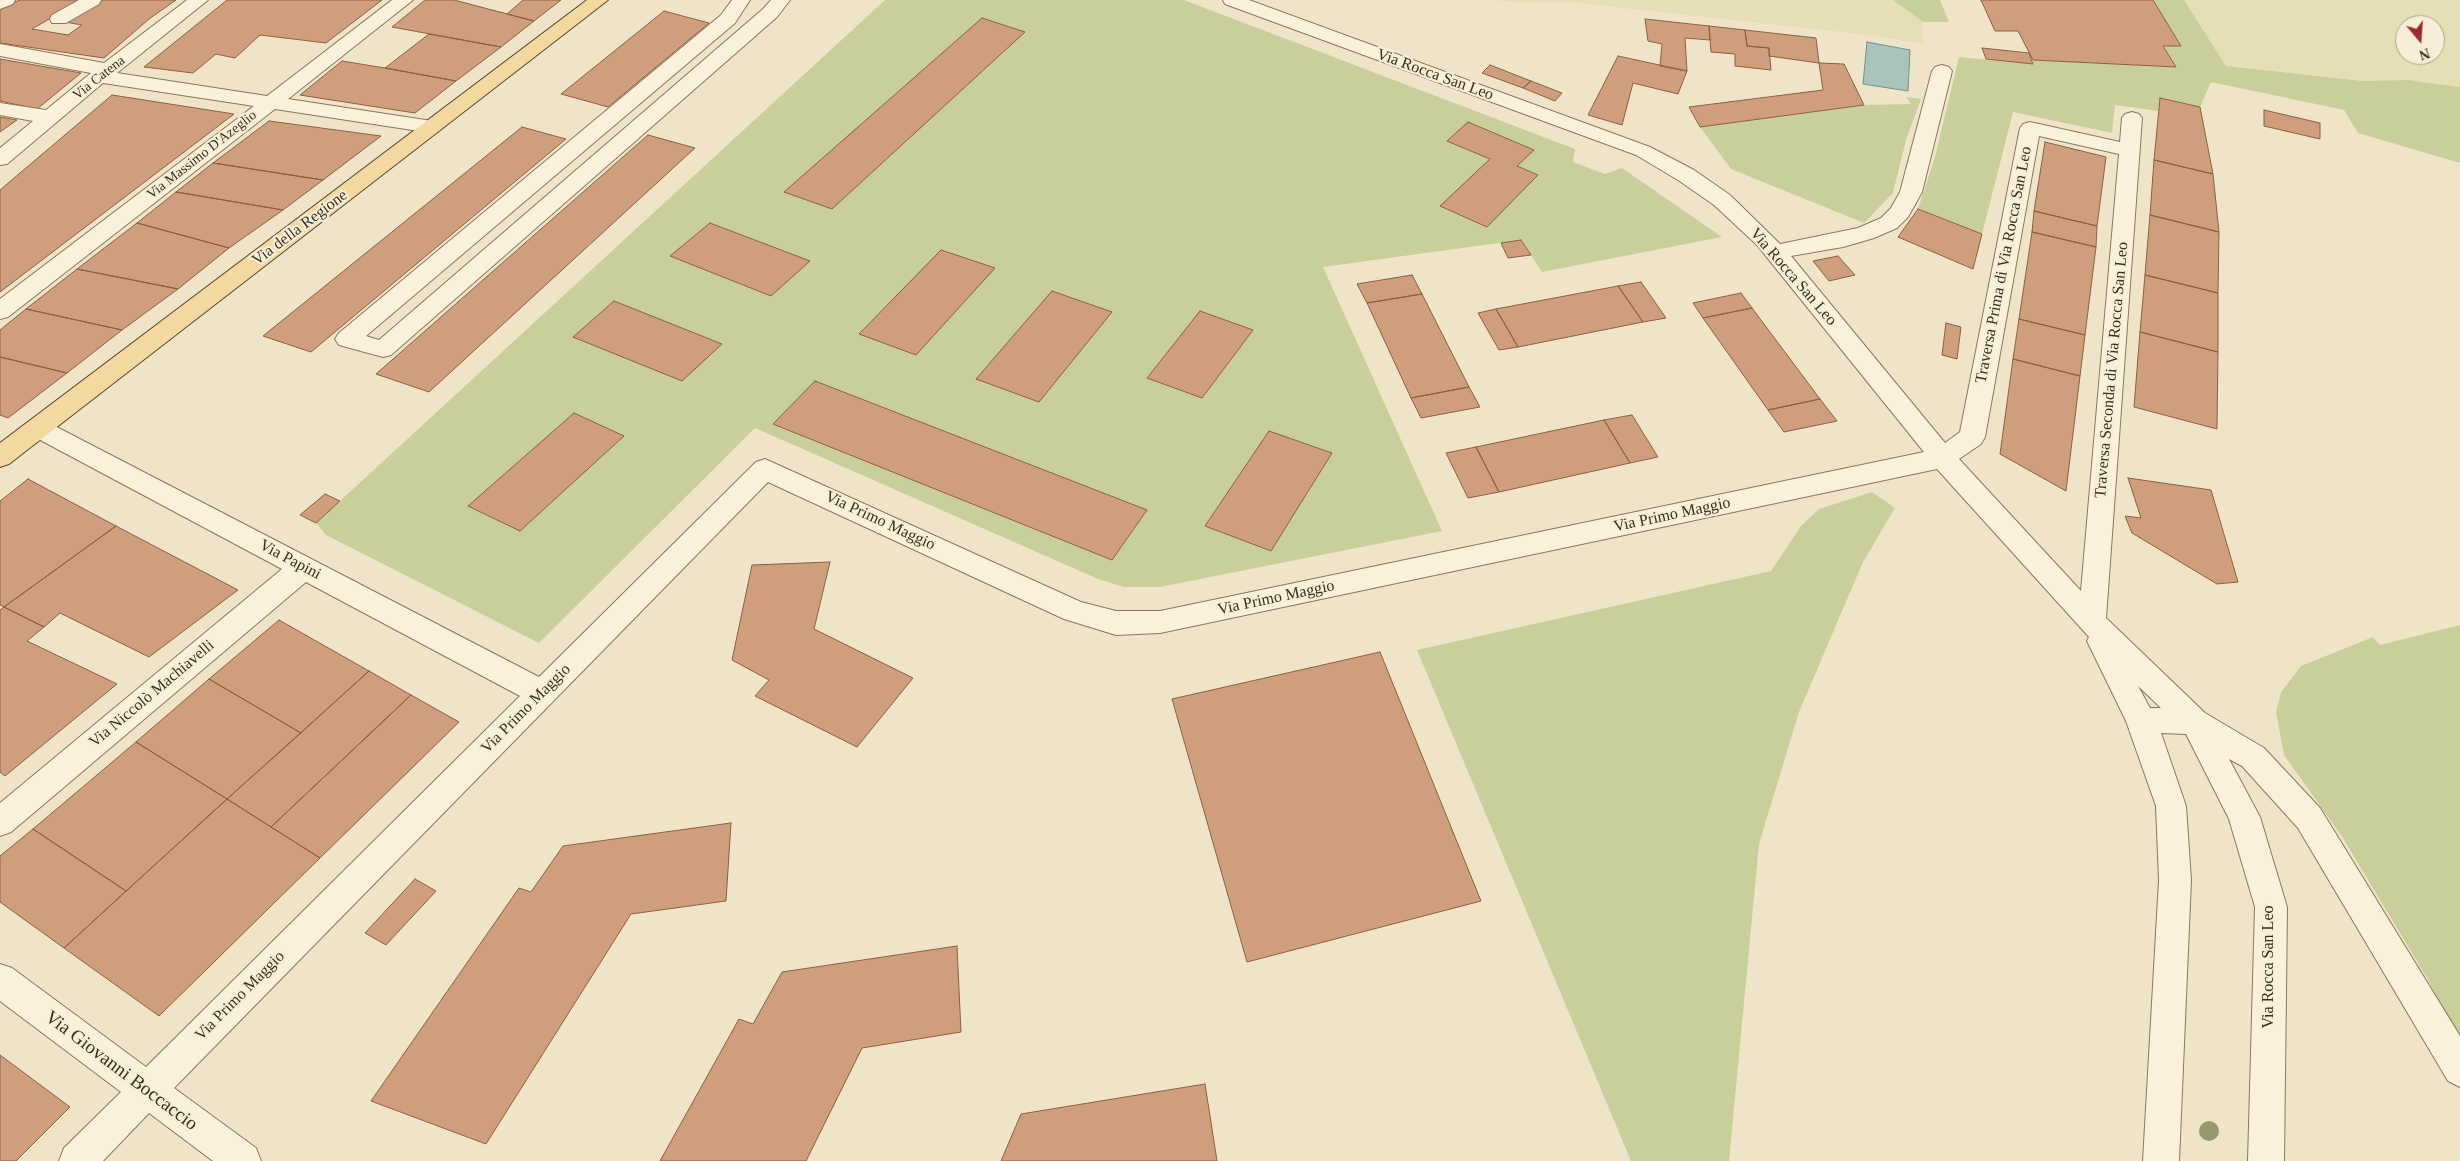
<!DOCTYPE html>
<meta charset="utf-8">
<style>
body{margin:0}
#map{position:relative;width:2460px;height:1161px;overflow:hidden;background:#f0e4c8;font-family:Georgia,serif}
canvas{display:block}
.north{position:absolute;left:2395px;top:15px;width:50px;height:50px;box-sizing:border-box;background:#f7eed8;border:1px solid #ada18e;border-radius:50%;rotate:162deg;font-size:14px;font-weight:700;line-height:20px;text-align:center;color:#3d2e20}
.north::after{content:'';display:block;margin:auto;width:18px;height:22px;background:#9e2a2b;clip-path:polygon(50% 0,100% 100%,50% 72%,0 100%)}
</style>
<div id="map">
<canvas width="2460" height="1161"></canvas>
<div class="north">N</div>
</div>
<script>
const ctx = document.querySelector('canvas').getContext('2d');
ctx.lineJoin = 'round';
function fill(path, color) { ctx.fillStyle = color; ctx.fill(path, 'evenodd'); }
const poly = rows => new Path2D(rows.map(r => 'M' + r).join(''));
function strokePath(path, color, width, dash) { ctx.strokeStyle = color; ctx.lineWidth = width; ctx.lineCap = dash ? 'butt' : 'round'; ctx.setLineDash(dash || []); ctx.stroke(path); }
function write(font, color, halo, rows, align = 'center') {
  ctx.font = font + ' Georgia,serif'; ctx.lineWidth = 4.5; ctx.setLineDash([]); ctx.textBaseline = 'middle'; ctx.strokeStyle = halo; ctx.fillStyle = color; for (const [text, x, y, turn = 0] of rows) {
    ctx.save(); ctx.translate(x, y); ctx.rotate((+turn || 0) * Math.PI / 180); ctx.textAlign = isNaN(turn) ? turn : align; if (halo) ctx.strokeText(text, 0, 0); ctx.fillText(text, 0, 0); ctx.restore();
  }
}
fill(poly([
 [1495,0,1893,0,1923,22,1923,44,1859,34,1569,2,1523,3],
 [2184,0,2460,0,2460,87,2408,80,2363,81,2226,66],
 [2405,25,2435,25,2435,55,2405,55]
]), '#e6deb5');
fill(poly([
 [885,0,1184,0,1575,149,1573,162,1605,174,1622,168,1722,237,1542,272,1521,240,1323,267,1442,531,1160,587,1124,587,1098,579,755,428,539,643,326,535,316,523],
 [1893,0,1940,0,1949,22,1923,22],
 [2153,0,2184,0,2226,66,2363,81,2408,80,2460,87,2460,163,2358,133,2344,110,2211,82,2200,107,2160,98,2158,111,2115,105,2112,133,2013,112,1982,234,1918,209,1935,157,1959,57,2033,64,2033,60,2175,67,2163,46,2181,46],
 [1906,97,1921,99,1906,140,1893,193,1864,223,1731,169,1700,127,1864,105,1911,104],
 [1872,492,1895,508,1863,562,1799,712,1759,844,1729,1161,1631,1161,1417,650,1771,571,1801,526,1819,509],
 [2460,625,2460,1040,2427,978,2341,835,2284,755,2276,712,2281,692,2301,666,2373,637,2380,645]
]), '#c9cf9b');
const water = poly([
 [1867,42,1910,50,1908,91,1863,84,1867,42]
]);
fill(water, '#a9c4bc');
strokePath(water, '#6f938a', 1);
const building = poly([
 [19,0,82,0,32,29,68,35,82,25,65,22,101,0,176,0,149,19,104,58,0,43,0,10,19,0],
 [227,0,382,0,326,43,260,35,235,58,216,54,193,73,144,67,227,0],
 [425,0,454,0,534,21,501,47,392,27,425,0],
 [523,0,561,0,534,21,507,14,523,0],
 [1981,0,2153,0,2181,46,2163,46,2176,67,2033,60,2018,31,1995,31,1981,0],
 [664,11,709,23,608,107,561,94,664,11],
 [982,18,1025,32,832,209,784,192,982,18],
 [1645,19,1709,26,1710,40,1685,38,1687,71,1660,66,1662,44,1648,41,1645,19],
 [1709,26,1745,30,1747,46,1769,48,1771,70,1735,66,1735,54,1711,52,1709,26],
 [1745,30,1816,38,1819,63,1769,56,1769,48,1747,46,1745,30],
 [429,34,501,47,456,81,385,68,429,34],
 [1982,48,2029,53,2033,64,1986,59,1982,48],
 [1618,56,1687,71,1678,94,1633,83,1622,125,1588,115,1618,56],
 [0,59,81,73,37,109,0,101,0,59],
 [342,61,385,68,456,81,415,113,300,95,342,61],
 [1819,63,1844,64,1864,105,1700,127,1689,107,1823,90,1819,63],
 [1490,65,1531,81,1523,88,1482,73,1490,65],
 [1531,81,1562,93,1555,101,1523,88,1531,81],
 [112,95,234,114,0,292,0,190,112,95],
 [2160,98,2200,107,2213,174,2154,160,2160,98],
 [2264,110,2320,123,2320,139,2264,126,2264,110],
 [0,117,17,120,0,132,0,117],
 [269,121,381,136,323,180,213,163,269,121],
 [1468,122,1534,150,1517,166,1538,175,1487,227,1440,206,1490,159,1447,141,1468,122],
 [522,127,566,139,311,352,263,336,522,127],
 [648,135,695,148,429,392,376,374,648,135],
 [2045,142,2106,157,2097,226,2034,211,2045,142],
 [2154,160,2213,174,2219,232,2150,215,2154,160],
 [213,163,323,180,283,210,176,192,213,163],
 [176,192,283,210,229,248,137,223,176,192],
 [1918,209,1982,234,1973,269,1898,237,1918,209],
 [2034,211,2097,226,2096,247,2032,232,2034,211],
 [2150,215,2219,232,2218,293,2145,275,2150,215],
 [137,223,229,248,178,289,77,269,137,223],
 [710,223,810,261,771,296,670,256,710,223],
 [2032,232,2096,247,2085,335,2019,319,2032,232],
 [1521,240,1531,255,1508,258,1501,243,1521,240],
 [941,250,995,268,916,355,859,334,941,250],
 [1838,256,1855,275,1829,281,1813,261,1838,256],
 [77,269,178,289,122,330,26,309,77,269],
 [1412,275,1422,294,1367,303,1357,284,1412,275],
 [2145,275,2218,293,2218,352,2140,332,2145,275],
 [1641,282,1666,318,1643,322,1618,286,1641,282],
 [1618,286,1643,322,1518,347,1496,309,1618,286],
 [1052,291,1112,312,1039,402,976,379,1052,291],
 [1741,293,1752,308,1703,318,1693,303,1741,293],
 [1422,294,1469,387,1411,398,1367,303,1422,294],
 [614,301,722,344,682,381,573,337,614,301],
 [1752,308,1820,399,1768,410,1703,318,1752,308],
 [26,309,122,330,67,373,0,357,0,330,26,309],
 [1496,309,1518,347,1499,350,1478,313,1496,309],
 [1200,311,1253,330,1202,398,1147,378,1200,311],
 [2019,319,2085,335,2080,376,2013,359,2019,319],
 [1946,323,1961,327,1957,359,1942,355,1946,323],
 [2140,332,2218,352,2217,429,2134,407,2140,332],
 [0,357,67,373,8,418,0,415,0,357],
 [2013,359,2080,376,2066,491,2000,454,2013,359],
 [815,381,1147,510,1112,560,773,424,815,381],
 [1469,387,1480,407,1421,418,1411,398,1469,387],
 [1820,399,1837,421,1784,432,1768,410,1820,399],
 [574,413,624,436,520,531,468,506,574,413],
 [1632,415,1658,457,1630,463,1604,420,1632,415],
 [1604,420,1630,463,1499,492,1476,447,1604,420],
 [1269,431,1332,453,1271,551,1205,526,1269,431],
 [1476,447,1499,492,1468,498,1446,453,1476,447],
 [2128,478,2211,490,2238,582,2217,584,2132,533,2125,516,2141,518,2128,478],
 [28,479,116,526,4,607,0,605,0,501,28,479],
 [325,494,340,501,316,523,300,515,325,494],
 [116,526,238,590,149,657,60,613,44,627,4,607,116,526],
 [830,562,814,629,913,678,857,747,755,696,769,680,732,660,752,565,830,562],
 [4,607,44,627,27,641,117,684,5,776,0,772,0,610,4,607],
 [279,620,369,671,301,733,209,679,279,620],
 [1380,652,1481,901,1247,962,1172,699,1380,652],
 [369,671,411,695,271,827,227,799,369,671],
 [209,679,301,733,227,799,136,742,209,679],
 [411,695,459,722,320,858,271,827,411,695],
 [136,742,227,799,126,891,33,829,136,742],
 [227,799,320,858,159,1016,64,948,227,799],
 [731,823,726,901,631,914,486,1144,371,1101,519,888,531,892,563,846,731,823],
 [33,829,126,891,64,948,0,902,0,856,33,829],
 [415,879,436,891,386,945,365,933,415,879],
 [957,946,961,1032,862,1048,806,1161,660,1161,739,1019,753,1024,782,972,957,946],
 [0,1055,70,1107,16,1161,0,1161,0,1055],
 [1205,1084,1217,1161,1001,1161,1021,1114,1205,1084]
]);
fill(building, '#cf9f7d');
strokePath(building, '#8d5f41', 1);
const minor = poly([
 [0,0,15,0,13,4,0,9,0,0],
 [79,0,101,0,99,4,66,23,52,23,50,19,52,15,79,0],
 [187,0,208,0,117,73,267,96,392,0,413,0,288,99,432,121,439,123,442,127,439,131,432,133,275,109,8,317,0,319,0,299,254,106,103,83,7,164,0,165,0,148,33,121,0,115,0,103,46,110,91,73,0,56,0,44,104,63,187,0],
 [732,0,750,0,735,23,366,336,379,340,763,9,771,0,790,0,777,17,391,355,383,357,339,345,335,339,339,333,721,15,732,0],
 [1223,0,1249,0,1650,147,1694,170,1730,195,1780,244,1858,228,1881,218,1891,208,1900,192,1932,71,1935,67,1942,65,1949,67,1952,71,1922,192,1908,217,1897,228,1874,238,1843,247,1791,256,1945,443,1960,432,2020,128,2023,124,2030,122,2120,142,2122,118,2125,114,2132,112,2139,114,2142,118,2106,618,2205,713,2264,748,2320,808,2460,1036,2460,1087,2448,1081,2298,828,2242,766,2229,759,2260,817,2287,907,2284,1161,2248,1161,2255,907,2229,819,2186,734,2161,733,2186,806,2191,880,2179,1161,2143,1161,2159,880,2156,806,2126,721,2087,641,2089,637,1937,469,1160,633,1116,635,1064,619,768,482,174,1088,256,1148,261,1161,213,1161,149,1113,103,1161,59,1161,64,1148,121,1092,0,1001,0,964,12,968,146,1067,520,696,306,582,11,832,0,836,0,803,282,569,29,434,25,428,29,422,38,419,47,422,539,677,756,462,765,459,1081,602,1116,611,1160,611,1924,452,1757,245,1714,205,1678,180,1636,155,1225,4,1223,0],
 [2039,136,2119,154,2081,591,1959,459,1981,444,1985,437,2039,136],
 [2138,686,2161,708,2150,708,2138,686]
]);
const major = poly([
 [587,0,608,0,9,464,0,467,0,443,587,0]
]);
strokePath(minor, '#8d765c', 2);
strokePath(major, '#5b4430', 2);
fill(minor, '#faf1dc');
fill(major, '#f3d9a0');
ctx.fillStyle = '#96986f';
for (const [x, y] of [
 [2209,1131]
]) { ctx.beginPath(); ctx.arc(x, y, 10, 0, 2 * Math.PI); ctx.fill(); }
write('14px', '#3d2e20', '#f7eed8', [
 ["Via Catena",99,78,-38],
 ["Via Massimo D'Azeglio",202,155,-38]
]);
write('16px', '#3d2e20', '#f7eed8', [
 ["Via Rocca San Leo",1435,75,20],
 ["Via della Regione",300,228,-37],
 ["Traversa Prima di Via Rocca San Leo",2004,265,-79],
 ["Via Rocca San Leo",1793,277,49],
 ["Traversa Seconda di Via Rocca San Leo",2112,370,-85],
 ["Via Primo Maggio",1672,515,-12],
 ["Via Primo Maggio",880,521,25],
 ["Via Papini",290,560,28],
 ["Via Primo Maggio",1276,598,-12],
 ["Via Niccolò Machiavelli",152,694,-40],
 ["Via Primo Maggio",526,709,-45],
 ["Via Rocca San Leo",2269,967,-90],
 ["Via Primo Maggio",240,996,-45]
]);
write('19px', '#3d2e20', '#f7eed8', [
 ["Via Giovanni Boccaccio",121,1071,37]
]);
</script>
